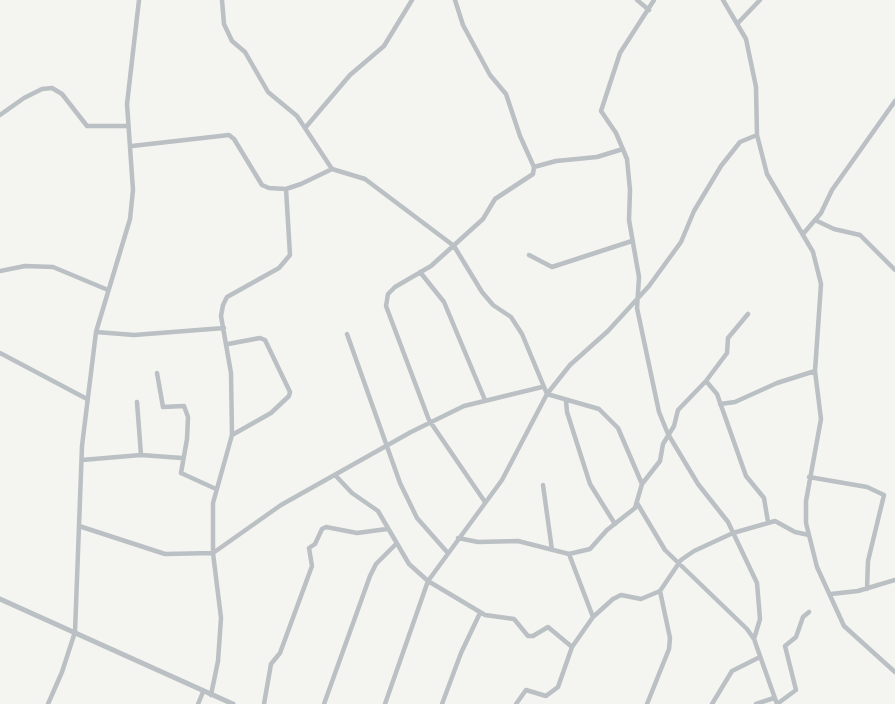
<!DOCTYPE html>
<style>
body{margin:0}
canvas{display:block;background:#f4f4f0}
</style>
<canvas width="895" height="704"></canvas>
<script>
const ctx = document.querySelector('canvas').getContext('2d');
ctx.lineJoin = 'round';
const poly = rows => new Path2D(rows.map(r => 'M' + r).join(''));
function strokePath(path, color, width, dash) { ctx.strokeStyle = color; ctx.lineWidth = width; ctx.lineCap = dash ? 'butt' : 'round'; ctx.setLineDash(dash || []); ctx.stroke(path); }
strokePath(poly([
 [222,0,224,24,232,41,245,52,268,92,297,116,332,169],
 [455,0,463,25,490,75,506,94,520,136,534,167,533,174,495,199,483,219,431,266,395,287,388,294,386,306,429,420,485,502],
 [637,0,649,10],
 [654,0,620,53,601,111,616,133,627,159,630,190,629,220,639,277,637,308,659,412,668,434,698,484,728,522,757,583,760,619,754,639],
 [723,0,746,39,756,87,757,135,767,174,813,252,821,284,815,371,821,419,806,501,806,523,817,567,844,626,895,672],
 [737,24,760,0],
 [0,115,24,98,42,89,52,88,62,94,87,126,128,126],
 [305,128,350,75,384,46,412,0],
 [132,146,229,135,234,139,262,185,269,188,286,189,301,184,332,169,365,179,454,246,482,292,493,305,511,317,522,334,547,394,502,480,428,581,385,704],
 [534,167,556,161,597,157,623,149],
 [815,220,834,229,860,235,895,270],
 [803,234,821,213,832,190,895,101],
 [529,255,552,267,632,241],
 [0,271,25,266,53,267,108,290],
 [420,272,444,302,485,400],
 [96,332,134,335,224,328],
 [347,334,400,483,417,518,447,552],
 [228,344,260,338,265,340,290,392,289,396,271,413,232,435],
 [0,353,87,399],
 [157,373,163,407,184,406,188,417,187,439,181,473,216,489],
 [706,381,727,353,728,338,748,314],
 [566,401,567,412,590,484,615,524],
 [137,402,141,455],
 [720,404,735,402,777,383,815,371],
 [82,460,141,455,182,458],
 [335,475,352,493,378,511,409,564,428,581,485,615,514,619,528,636,533,636,548,627,572,647],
 [809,477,867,487,884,495,868,561,867,589],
 [642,484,618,428,599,409,547,394,570,365,608,331,649,286,681,242,694,211,721,166,740,142,757,135],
 [543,485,552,550],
 [637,503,665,550,747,629,754,639,777,704,796,690,785,646,796,637,803,617,809,612],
 [79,526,165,554,213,553,281,505,411,432,464,406,542,387],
 [458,538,478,542,518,541,569,554,590,549,607,530,635,508,642,484,660,461,663,444,674,426,678,410,706,381,717,394,746,476,764,498,768,522],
 [569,554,593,617],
 [831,594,858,591,895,580],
 [211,695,218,661,221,618,213,553,213,503,232,435,231,373,221,316,223,305,227,297,279,268,290,255,286,189],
 [48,704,62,672,75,632,82,446,96,332,130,219,133,190,127,104,139,0],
 [198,704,203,692],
 [264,704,271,664,280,653,312,566,309,548,315,544,322,529,326,527,357,533,387,529],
 [324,704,370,576,376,564,396,544],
 [442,704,461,653,480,613],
 [516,704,526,690,546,696,558,687,572,647,593,617,613,599,621,595,641,599,660,591,681,560,694,551,733,533,775,521,795,532,809,535],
 [647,704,669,649,670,638,660,591],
 [712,704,732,671,760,657],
 [756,704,774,698]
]), '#bac0c3', 4.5);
strokePath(poly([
 [0,599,233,704]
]), '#bac0c3', 5);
</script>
